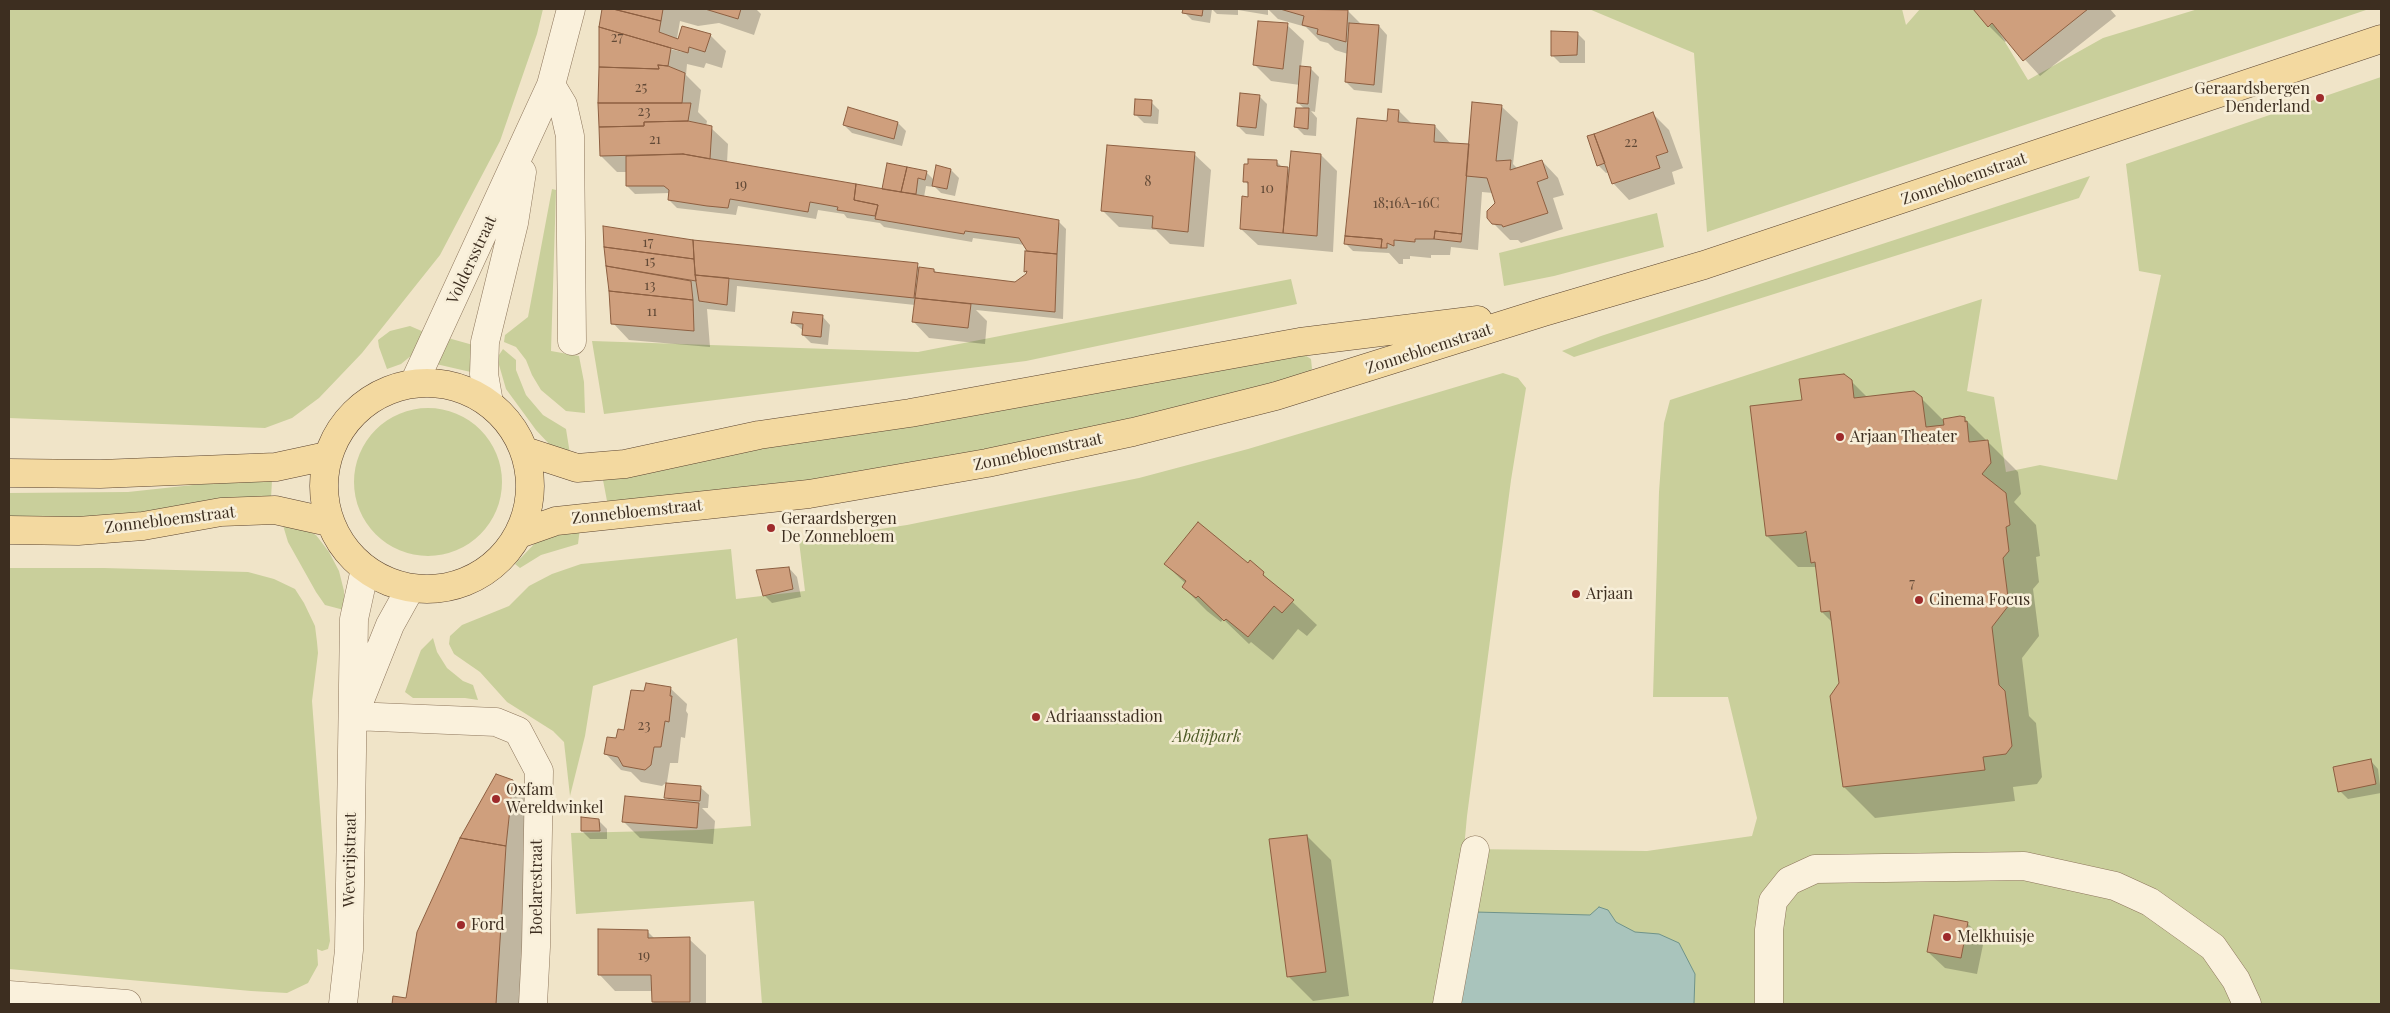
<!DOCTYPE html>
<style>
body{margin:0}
#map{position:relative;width:2390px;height:1013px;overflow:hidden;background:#f0e4c8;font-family:"Playfair Display",serif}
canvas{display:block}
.frame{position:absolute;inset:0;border:10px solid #3d2e20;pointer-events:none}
</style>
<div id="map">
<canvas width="2390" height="1013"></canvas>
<div class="frame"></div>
</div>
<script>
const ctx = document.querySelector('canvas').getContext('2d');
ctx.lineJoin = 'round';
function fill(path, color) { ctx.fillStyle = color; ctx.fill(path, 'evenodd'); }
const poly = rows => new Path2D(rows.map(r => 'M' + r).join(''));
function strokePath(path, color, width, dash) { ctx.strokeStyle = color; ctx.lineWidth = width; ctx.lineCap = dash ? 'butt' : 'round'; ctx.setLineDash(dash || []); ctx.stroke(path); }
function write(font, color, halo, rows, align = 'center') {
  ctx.font = font + ' "Playfair Display",serif'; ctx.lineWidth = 5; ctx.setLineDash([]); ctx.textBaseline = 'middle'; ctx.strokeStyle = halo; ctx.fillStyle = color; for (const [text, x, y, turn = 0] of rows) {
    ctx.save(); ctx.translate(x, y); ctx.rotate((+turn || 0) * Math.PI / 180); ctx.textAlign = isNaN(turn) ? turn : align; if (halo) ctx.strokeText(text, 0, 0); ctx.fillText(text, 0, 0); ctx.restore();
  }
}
fill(poly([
 [9,9,543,9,537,34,500,141,440,255,362,353,319,398,292,418,265,428,9,418],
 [1589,9,1902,9,1906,25,1920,9,1985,9,2028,80,2103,38,2198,9,2369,9,1707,232,1694,53],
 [2381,77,2381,1004,762,1004,754,901,576,914,571,833,698,830,751,826,737,638,593,686,585,736,570,796,564,742,553,731,507,702,480,672,454,654,449,644,450,636,462,625,509,606,529,586,552,574,581,564,731,549,736,599,805,591,799,541,907,525,1139,478,1248,449,1503,373,1518,378,1526,388,1511,480,1467,816,1464,849,1647,851,1752,836,1757,818,1728,697,1653,697,1659,492,1664,423,1670,400,1982,299,1967,391,1994,397,2006,472,2040,465,2117,480,2161,275,2139,271,2126,164],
 [2090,176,2079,198,1574,357,1562,351,1601,336],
 [552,189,556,190,551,351,579,356,584,382,585,413,566,411,541,390,532,375,526,360,516,347,504,342,505,335,528,317],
 [1657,213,1664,247,1554,276,1504,286,1499,253],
 [1291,279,1297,304,1026,361,604,414,592,341,918,352],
 [410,326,424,332,412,355,401,364,387,369,379,347,378,340,390,331],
 [448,338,473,345,475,373,436,364],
 [503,349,516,360,516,370,526,395,543,415,566,429,570,454,550,445,536,430,506,389,497,358],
 [1303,354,1311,359,1312,369,1305,377,1071,438,712,497,607,501,603,480,710,452],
 '354 482a74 74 0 1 1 148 0a74 74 0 1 1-148 0Z',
 [272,480,271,499,176,508,102,518,9,519,9,493,128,492,230,481],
 [282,522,298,526,316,535,329,552,339,571,344,591,344,610,325,605,316,592,288,542],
 [580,528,578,544,541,555,520,568,515,564,539,539],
 [9,568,104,568,248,572,274,579,295,589,304,603,315,626,317,642,318,653,312,701,330,941,328,949,322,951,317,949,318,965,308,983,287,993,251,991,9,969],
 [433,638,437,652,447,668,463,681,473,685,478,700,465,698,413,698,405,692,421,650]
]), '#c9cf9b');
const water = poly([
 [1599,907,1608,910,1616,922,1635,932,1659,934,1679,943,1695,974,1694,1004,1460,1004,1475,912,1590,915,1599,907]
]);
fill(water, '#a9c4bc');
strokePath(water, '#6f938a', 1);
fill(poly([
 [603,9,756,9,761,14,754,35,719,23,698,26,680,21,676,44,710,35,726,51,722,68,706,63,704,68,687,64,686,75,701,90,698,112,707,121,706,126,711,128,728,144,727,163,883,190,926,172,934,180,951,170,959,178,955,196,941,193,933,185,933,187,926,186,924,197,1058,221,1066,229,1063,319,976,310,987,321,985,344,929,338,913,321,915,305,737,286,735,312,707,309,710,347,629,340,613,323,604,228,692,241,917,265,921,269,934,270,938,274,1015,283,1028,274,1025,271,1029,253,1025,245,973,238,972,242,884,227,880,223,847,218,844,214,818,210,816,219,738,206,736,215,677,208,669,200,670,193,635,194,627,186,627,172,617,172,601,156,600,27],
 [665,48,677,48,683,51,683,52],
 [1184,9,1340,9,1348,11,1362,25,1379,26,1387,35,1382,93,1354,90,1346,82,1348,54,1335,50,1328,43,1320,41,1306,27,1278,19,1268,9,1268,15,1238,10,1238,15,1217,14,1212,9,1210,23,1192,20,1184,12],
 [1975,9,2110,9,2116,16,2040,76,2007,40,2005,42,1989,26],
 [1287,25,1304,41,1301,67,1311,69,1319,77,1315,112,1311,111,1317,118,1316,136,1304,135,1296,127,1305,109,1298,103,1300,85,1271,81,1254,64],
 [1577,33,1585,41,1585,63,1560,63,1552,55],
 [1259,96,1267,104,1264,136,1246,134,1238,126],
 [1151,102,1159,110,1158,124,1144,123,1136,115],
 [1501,106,1518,122,1513,164,1518,169,1542,161,1558,178,1564,195,1553,198,1563,229,1521,243,1518,240,1510,240,1493,223,1496,203,1493,193,1482,192,1478,250,1451,247,1450,255,1431,255,1431,258,1410,256,1410,259,1403,259,1403,264,1399,264,1389,253,1353,251,1345,243,1388,123,1399,111,1412,124,1435,126,1451,144,1470,145],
 [1653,114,1669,130,1683,168,1672,172,1675,184,1629,200,1613,183,1609,172,1606,173,1598,165],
 [898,123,906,131,902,146,852,133,844,125],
 [1194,154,1211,170,1204,247,1170,244,1156,230,1119,227,1102,210],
 [1321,155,1337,171,1333,252,1258,245,1241,229,1249,198,1249,186,1245,181,1249,166,1277,162,1283,168,1291,169],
 [822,316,830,325,828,345,811,343,803,335,804,331,793,323],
 [1851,381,1868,398,1921,398,1944,421,1964,418,2018,472,2021,494,2014,502,2036,525,2040,556,2036,557,2039,582,2033,589,2039,636,2022,658,2029,716,2036,723,2042,777,2037,784,2013,787,2015,801,1875,818,1844,787,1831,696,1841,684,1833,623,1822,612,1816,567,1798,567,1767,536,1803,401],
 [1250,562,1317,625,1307,636,1298,629,1273,660,1251,642,1249,644,1223,619,1221,622,1207,611,1183,587,1186,584,1165,564,1248,564],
 [789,568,797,577,801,597,772,603,764,595],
 [670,688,687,704,686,711,688,714,685,738,681,737,678,763,670,763,667,782,662,786,641,782,631,772,621,770,605,753,625,731,645,693],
 [2370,760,2378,769,2381,793,2348,799,2340,791],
 [496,776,512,781,543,812,528,1004,393,1004,394,998,407,1000,418,932,471,818],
 [700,787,709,795,708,808,702,808,715,821,713,844,640,838,623,821,670,802,666,797],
 [599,821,607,829,607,839,590,839,582,831],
 [1307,836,1331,860,1349,996,1313,1001,1289,977],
 [1967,923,1984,940,1977,974,1945,968,1928,952],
 [647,931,655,939,689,939,706,955,706,1004,655,1004,653,1002,653,991,615,991,599,974]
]), '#0003');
const building = poly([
 [602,9,613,9,661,21,659,32,678,39,682,26,711,34,705,52,689,47,688,53,599,27,602,9],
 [613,9,663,9,661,21,613,9],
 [705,9,741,9,738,19,705,9],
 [1183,9,1203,9,1202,16,1182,13,1183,9],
 [1280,9,1348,10,1346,42,1317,34,1318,29,1302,25,1304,16,1280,9],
 [1973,9,2088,9,2023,61,1992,23,1988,27,1973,9],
 [1258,21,1288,23,1283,69,1253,65,1258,21],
 [1349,23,1379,25,1374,85,1345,82,1349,23],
 [599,27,671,48,668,66,658,65,659,69,599,67,599,27],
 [1551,31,1578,32,1577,55,1551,56,1551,31],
 [658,65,668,66,685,73,682,103,598,103,599,67,659,69,658,65],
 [1300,66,1311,67,1308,104,1297,103,1300,66],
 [1240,93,1260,95,1256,128,1237,126,1240,93],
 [1135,99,1152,100,1151,116,1134,115,1135,99],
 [1472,102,1502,105,1496,161,1511,160,1510,170,1542,160,1548,178,1537,182,1548,213,1503,227,1502,225,1492,224,1487,218,1487,211,1495,203,1487,178,1466,176,1472,102],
 [598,103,691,103,688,121,644,122,644,126,599,127,598,103],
 [848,107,898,122,894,139,843,125,848,107],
 [1296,108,1309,108,1308,129,1294,127,1296,108],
 [1388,109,1399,110,1398,122,1435,125,1434,142,1469,144,1462,234,1435,231,1434,239,1415,239,1415,242,1394,240,1394,246,1387,243,1387,248,1381,248,1382,239,1345,236,1357,118,1387,121,1388,109],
 [1653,112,1668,152,1656,156,1660,168,1612,184,1594,134,1653,112],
 [688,121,712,126,710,159,683,154,600,156,599,127,644,126,644,122,688,121],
 [1594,134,1605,163,1597,166,1587,136,1594,134],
 [1107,145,1195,152,1188,232,1152,228,1153,216,1101,211,1107,145],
 [1291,151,1321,154,1317,236,1283,233,1291,151],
 [683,154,856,184,854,200,878,205,875,216,837,210,838,207,810,202,808,212,730,199,728,208,707,206,668,200,669,190,664,186,626,186,626,156,683,154],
 [1248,159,1277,160,1277,166,1288,167,1283,233,1240,229,1242,196,1248,197,1248,182,1243,182,1244,164,1248,164,1248,159],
 [887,163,907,167,901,192,882,189,887,163],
 [936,165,951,169,947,189,932,186,936,165],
 [907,167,927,171,925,180,918,178,916,194,901,192,907,167],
 [856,184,1059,220,1057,254,1027,251,1019,238,965,231,964,234,875,219,878,205,854,200,856,184],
 [603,226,693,240,694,259,604,247,603,226],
 [1435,231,1462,234,1461,242,1434,239,1435,231],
 [1345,236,1382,239,1381,248,1344,244,1345,236],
 [693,240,918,263,914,298,695,275,693,240],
 [604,247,694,259,696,281,606,266,604,247],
 [1025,251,1057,254,1055,312,915,298,919,267,934,269,934,272,1015,282,1026,274,1027,271,1024,272,1025,251],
 [606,266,691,281,693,300,609,291,606,266],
 [695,275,729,278,727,305,699,301,695,275],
 [609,291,693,300,694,331,611,324,609,291],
 [915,298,971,304,968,328,912,322,915,298],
 [793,312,823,315,821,337,802,335,803,324,791,323,793,312],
 [1844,374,1852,380,1854,398,1914,391,1922,397,1926,427,1944,425,1943,419,1960,416,1965,417,1965,422,1967,421,1969,442,1988,440,1991,463,1982,474,2006,493,2010,525,2006,527,2009,551,2003,558,2009,605,1992,627,1999,685,2005,691,2012,746,2006,754,1983,757,1985,770,1843,787,1830,696,1839,683,1830,611,1821,612,1815,562,1811,563,1806,531,1803,533,1766,536,1750,406,1802,400,1799,379,1844,374],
 [1198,522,1248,563,1250,560,1264,572,1263,575,1294,600,1282,613,1274,606,1248,637,1226,619,1224,621,1198,596,1196,598,1182,587,1186,581,1164,564,1198,522],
 [789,567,793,589,763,596,756,570,789,567],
 [646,683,671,687,670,696,672,696,669,722,665,721,661,747,654,747,651,765,645,770,623,766,618,757,604,754,607,737,616,738,618,729,624,730,631,690,644,691,646,683],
 [2371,759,2376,784,2338,792,2333,767,2371,759],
 [496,774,513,780,506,846,460,838,496,774],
 [666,783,701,786,700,801,664,798,666,783],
 [625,796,699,803,697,828,622,822,625,796],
 [581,817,599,819,600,831,581,831,581,817],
 [1307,835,1326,972,1287,977,1269,839,1307,835],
 [460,838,506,846,496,1004,392,1004,393,996,406,998,417,932,460,838],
 [1934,915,1968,922,1961,958,1927,952,1934,915],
 [598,929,648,930,648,938,690,937,690,1002,652,1002,651,975,598,975,598,929]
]);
fill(building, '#cf9f7d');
strokePath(building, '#8d5f41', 1);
const minor = poly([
 [551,85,563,105,570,136,572,341],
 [414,383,551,85,571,9],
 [489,403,484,374,485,342,514,223,522,172],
 [360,700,390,625,410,589],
 [353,716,496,722,518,731,539,771,536,947,533,1004],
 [9,995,127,1004],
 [343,1004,349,950,354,619,365,569],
 [1447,1004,1475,850],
 [1769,1004,1769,930,1773,901,1789,881,1815,869,2024,866,2115,886,2150,902,2213,947,2236,980,2247,1004]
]);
const major = poly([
 '324 486a103 103 0 1 1 206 0a103 103 0 1 1-206 0Z',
 [525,451,577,468,625,464,759,435,910,413,1300,342,1478,320],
 [9,473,100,474,276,467,327,456],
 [9,530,78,531,143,526,221,512,275,510,329,522],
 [519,534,556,521,809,494,987,463,1133,432,1276,396,1544,312,1704,265,2381,39]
]);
strokePath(minor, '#8d765c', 29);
strokePath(major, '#5b4430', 29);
strokePath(minor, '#faf1dc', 28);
strokePath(major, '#f3d9a0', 28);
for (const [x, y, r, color] of [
 [2320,98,5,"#9e2a2b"],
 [1840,437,5,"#9e2a2b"],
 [771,528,5,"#9e2a2b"],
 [1576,594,5,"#9e2a2b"],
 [1919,600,5,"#9e2a2b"],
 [1036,717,5,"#9e2a2b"],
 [496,799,5,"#9e2a2b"],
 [461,925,5,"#9e2a2b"],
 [1947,937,5,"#9e2a2b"]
]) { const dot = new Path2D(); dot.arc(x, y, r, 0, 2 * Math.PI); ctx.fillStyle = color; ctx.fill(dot); strokePath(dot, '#f7eed8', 2); }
write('14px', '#624a37', null, [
 ["27",617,38],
 ["25",641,88],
 ["23",644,112],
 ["21",655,140],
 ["22",1631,143],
 ["8",1148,182],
 ["19",741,185],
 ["10",1267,189],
 ["18;16A-16C",1406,204],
 ["17",648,243],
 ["15",650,262],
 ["13",650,286],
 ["11",652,312],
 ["7",1912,584],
 ["23",644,726],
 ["19",644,956]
]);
write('16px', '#3d2e20', '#f7eed8', [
 ["Geraardsbergen",2310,89,"right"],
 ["Denderland",2310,107,"right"],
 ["Arjaan Theater",1850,437],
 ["Geraardsbergen",781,519],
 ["De Zonnebloem",781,537],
 ["Arjaan",1586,594],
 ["Cinema Focus",1929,600],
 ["Adriaansstadion",1046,717],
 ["Oxfam",506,790],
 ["Wereldwinkel",506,808],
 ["Ford",471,925],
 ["Melkhuisje",1957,937]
], 'left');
write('16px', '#3d2e20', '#f7eed8', [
 ["Zonnebloemstraat",1964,179,-19],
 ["Voldersstraat",472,260,-65],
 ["Zonnebloemstraat",1429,349,-18],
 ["Zonnebloemstraat",1038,452,-12],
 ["Zonnebloemstraat",637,512,-6],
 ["Zonnebloemstraat",170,520,-7],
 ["Weverijstraat",350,860,-89],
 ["Boelarestraat",537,887,-90]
]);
write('italic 16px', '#4d5a26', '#f7eed8', [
 ["Abdijpark",1207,737]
]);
</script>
